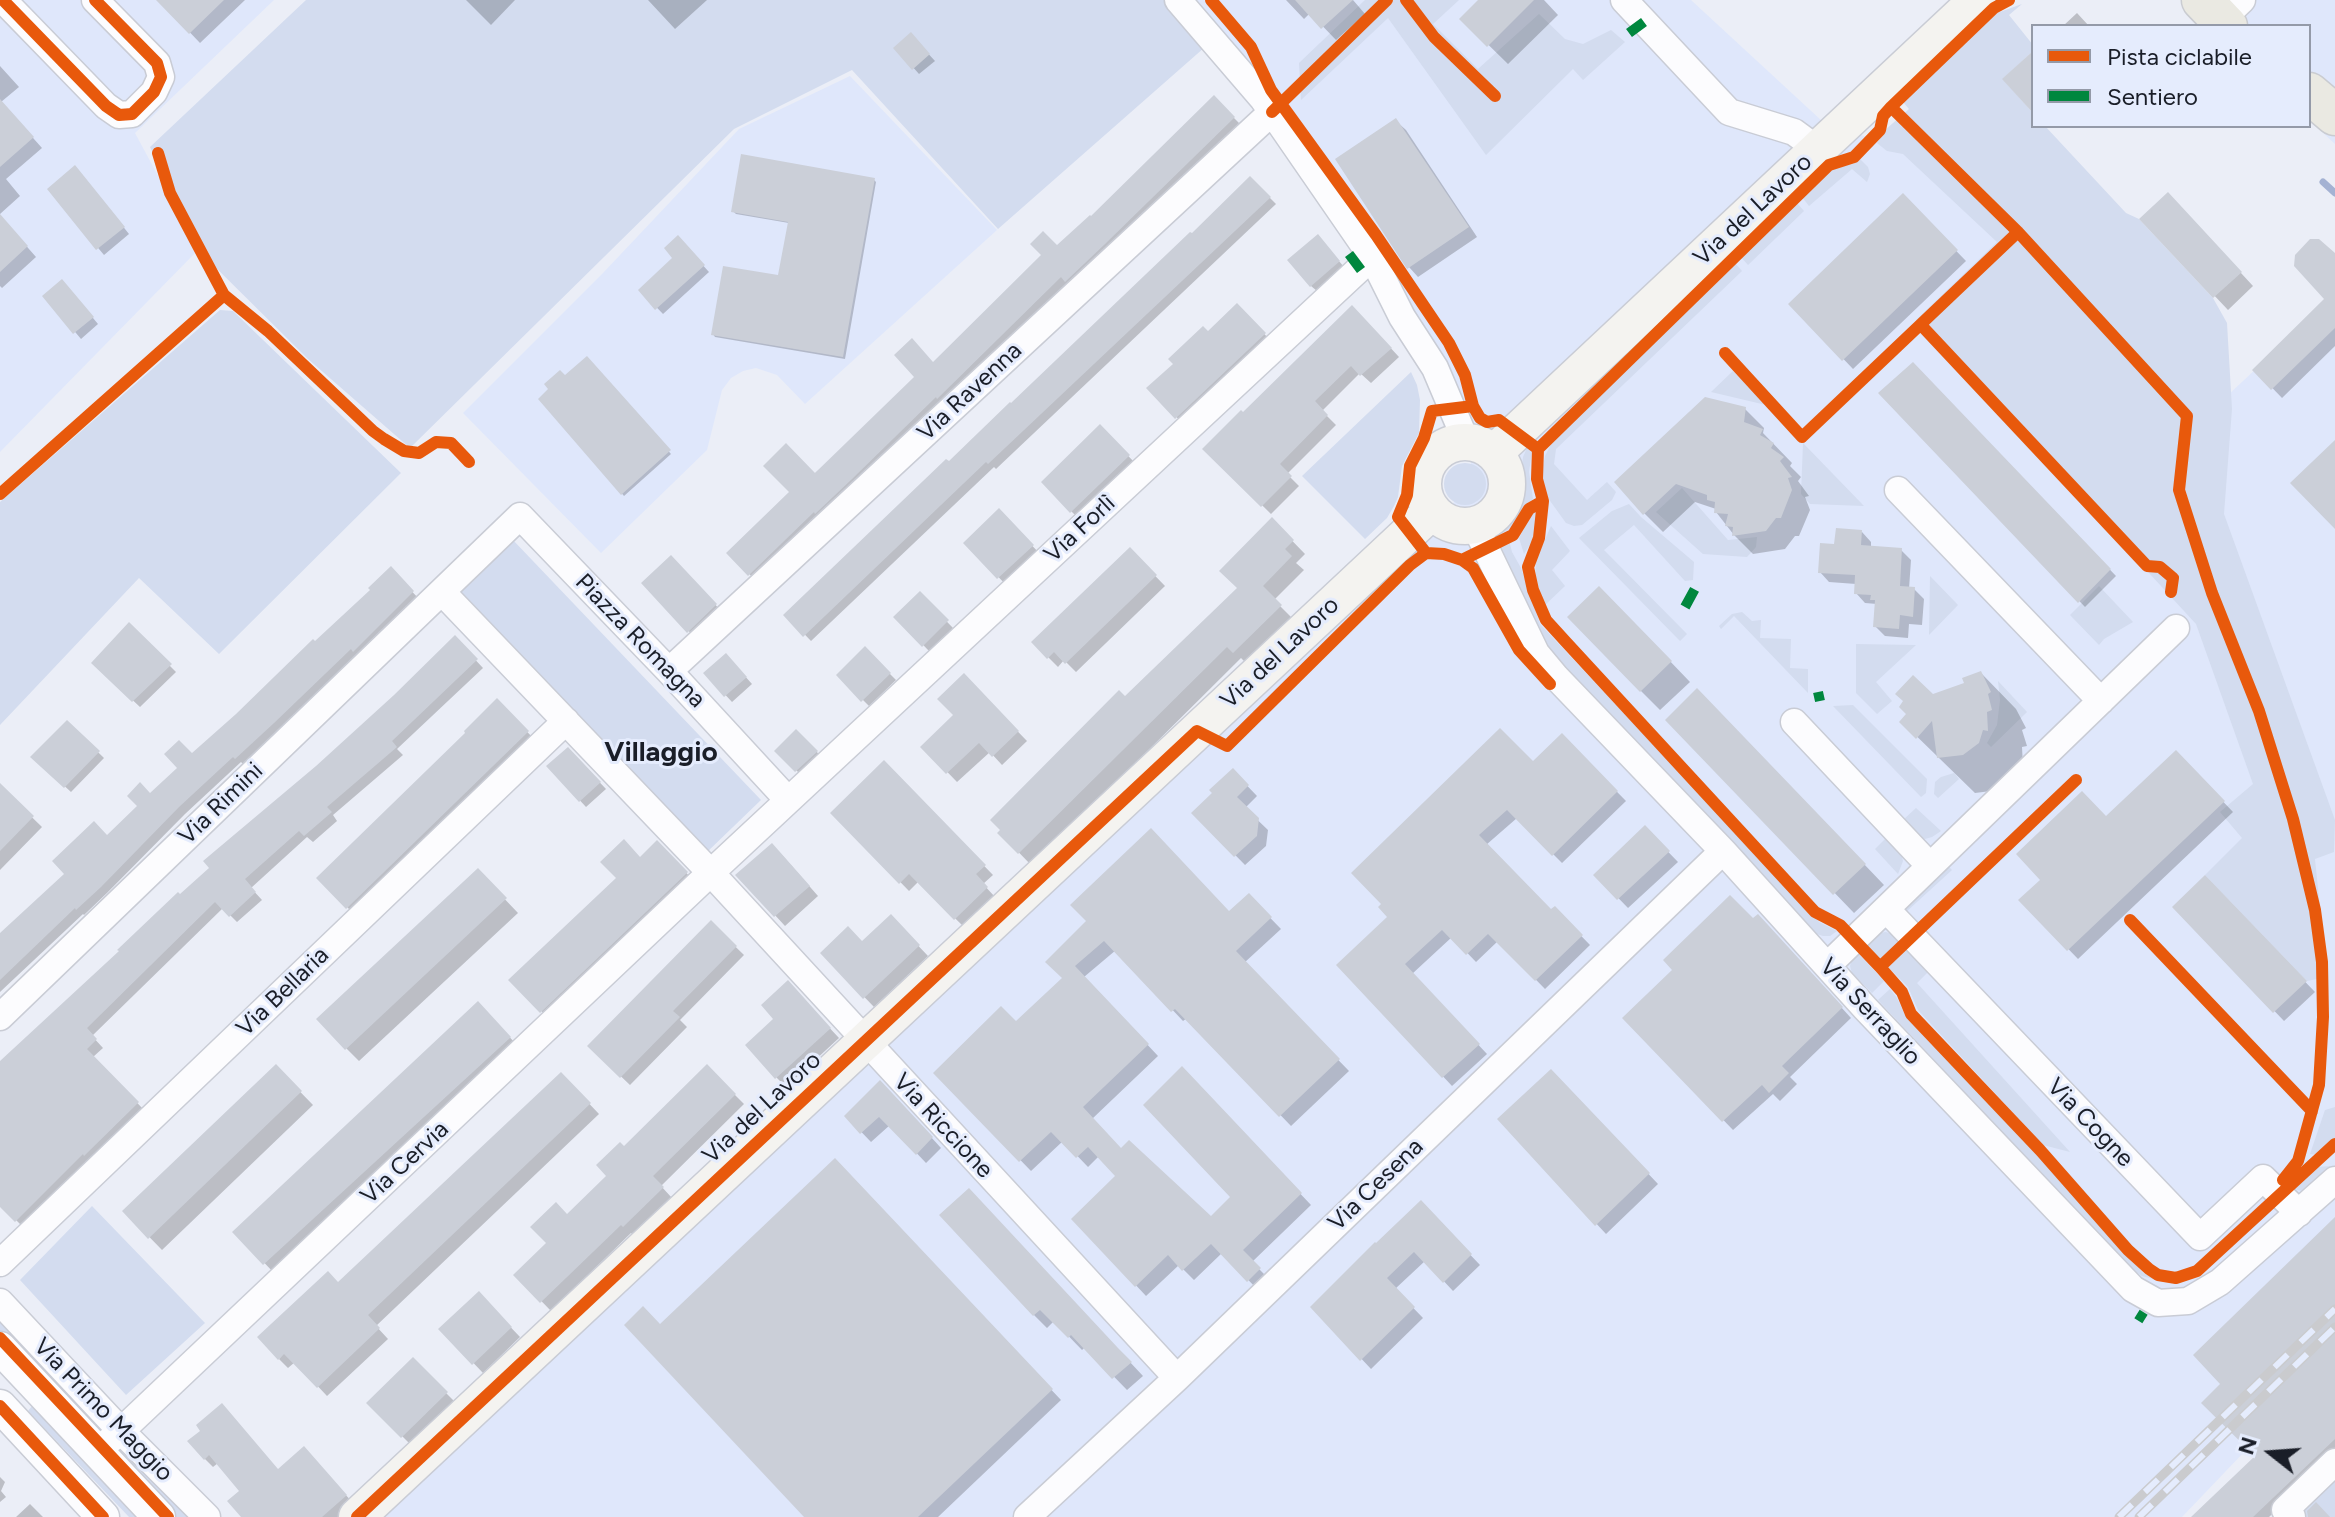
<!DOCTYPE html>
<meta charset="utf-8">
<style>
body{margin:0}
#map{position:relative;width:2335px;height:1517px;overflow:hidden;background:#ebeef7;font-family:Figtree,sans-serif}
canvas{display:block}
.legend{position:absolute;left:2031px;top:24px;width:280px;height:104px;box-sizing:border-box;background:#e5ecfd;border:2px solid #949aa8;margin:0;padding:10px 14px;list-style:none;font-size:24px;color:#1a1e28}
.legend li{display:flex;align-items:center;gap:16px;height:40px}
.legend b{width:40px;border:2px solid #949aa8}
.north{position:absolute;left:2231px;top:1413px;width:80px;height:80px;-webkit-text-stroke:6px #e5ecfd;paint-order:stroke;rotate:287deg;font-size:22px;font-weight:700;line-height:32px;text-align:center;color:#1a1e28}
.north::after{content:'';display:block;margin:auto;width:28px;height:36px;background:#1a1e28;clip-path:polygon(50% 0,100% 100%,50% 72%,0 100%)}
</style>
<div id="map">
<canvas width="2335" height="1517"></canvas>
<ul class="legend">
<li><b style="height:10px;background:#e8590c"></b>Pista ciclabile</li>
<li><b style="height:10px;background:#00873e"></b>Sentiero</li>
</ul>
<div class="north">N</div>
</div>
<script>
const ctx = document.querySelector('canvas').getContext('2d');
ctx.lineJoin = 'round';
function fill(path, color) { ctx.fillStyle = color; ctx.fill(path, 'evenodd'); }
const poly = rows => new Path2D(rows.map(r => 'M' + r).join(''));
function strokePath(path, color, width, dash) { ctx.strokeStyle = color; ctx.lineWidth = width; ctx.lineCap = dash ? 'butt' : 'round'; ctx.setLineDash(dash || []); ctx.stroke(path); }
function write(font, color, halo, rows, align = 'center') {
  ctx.font = font + ' Figtree,sans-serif'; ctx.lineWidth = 6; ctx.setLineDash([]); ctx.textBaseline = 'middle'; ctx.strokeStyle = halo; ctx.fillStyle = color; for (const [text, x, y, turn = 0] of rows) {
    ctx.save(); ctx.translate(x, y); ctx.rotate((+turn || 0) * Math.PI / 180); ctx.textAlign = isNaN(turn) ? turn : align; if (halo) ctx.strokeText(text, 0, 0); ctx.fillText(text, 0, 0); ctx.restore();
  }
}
fill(poly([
 [0,0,274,0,135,133,198,250,0,452],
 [1175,0,1691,0,1822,121,1903,150,2212,410,2335,295,2335,1357,2182,1517,371,1517,1166,780,1476,481,1456,410,1393,281],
 [2194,0,2335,0,2335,144,2309,120,2309,26,2218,26],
 [850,76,997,230,805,404,777,375,756,368,743,371,731,378,722,390,707,450,601,553,463,413,603,273,739,129]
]), '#dfe7fb');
fill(poly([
 [306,0,1175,0,1213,40,998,229,852,70,734,129,410,448,308,359,198,250,150,147],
 [1365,0,1459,0,1433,24,1478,69,1539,14,1565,39,1583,44,1611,30,1625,42,1583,80,1573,69,1486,155,1388,18,1301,100,1299,63],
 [2022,4,2009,15,2033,45,2033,51,2003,79,2033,113,2033,126,2045,126,2126,213,2139,219,2213,298,2227,323,2232,409,2224,514,2335,820,2334,852,2315,859,2327,977,2307,981,2205,875,2242,838,2220,812,2253,784,2196,624,1916,320,1997,242,1903,154,1887,151,1877,143,1885,130,1909,109,1903,102,1997,13],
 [1860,159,1868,167,1870,174,1867,182,1852,169,1809,206,1802,197,1833,168,1853,164],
 [1797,203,1804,211,1748,265,1740,256],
 [1734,262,1742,271,1556,449,1554,464,1587,500,1607,482,1616,492,1612,500,1582,525,1574,526,1566,523,1548,498,1541,476,1545,456,1552,442],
 [220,310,233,311,401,473,219,654,139,578,0,725,0,502],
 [1733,371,1766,405,1711,392],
 [1411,372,1417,385,1420,400,1419,433,1402,466,1398,497,1394,506,1387,518,1365,539,1302,476],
 [1803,443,1864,506,1810,504,1801,494],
 [1527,448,1532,451,1529,472,1533,499,1525,505,1511,528,1502,533,1503,525,1515,509,1522,493,1521,473,1523,457],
 '1444 484a21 21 0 1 1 42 0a21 21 0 1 1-42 0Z',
 [1682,488,1728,540,1757,537,1756,547,1747,557,1703,554,1656,512],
 [1629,504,1641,517,1694,562,1693,580,1685,581,1634,525,1604,550,1687,634,1680,641,1579,538,1612,511],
 [1538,509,1534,538,1524,554,1519,538,1531,515],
 [1551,526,1570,551,1552,570,1565,586,1545,605,1535,580,1536,560],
 [512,539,761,800,705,854,457,593],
 [1510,544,1512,552,1521,568,1540,624,1819,922,1837,931,1830,936,1823,936,1817,934,1547,648,1499,547],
 [1930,576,1958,605,1929,635],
 [2099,586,2133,622,2104,639,2099,645,2070,615],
 [1742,612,1752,621,1761,620,1760,638,1791,639,1790,668,1808,669,1808,693,1734,616,1721,629,1719,626,1732,614],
 [1856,644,1916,645,1876,682,1892,701,1877,714,1856,693],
 [1998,681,2027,712,1991,747,1987,743,1997,725,2000,700],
 [1853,705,1927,779,1926,793,1921,797,1833,706],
 [1954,773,1959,779,1938,798,1934,794,1935,782,1941,777],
 [1916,808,1941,831,1932,837,1925,839,1916,835,1902,821],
 [1887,837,1901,853,1903,861,1898,874,1875,849],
 [1944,862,1952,870,1906,912,1898,905],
 [1886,932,1894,935,1901,941,1881,960,1866,945,1879,933],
 [1907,947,1930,970,1917,983,2070,1152,2043,1145,1918,1010,1908,987,1887,966],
 [1857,952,1884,981,1872,993,1852,973,1850,966,1852,959],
 [1890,989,1897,998,1905,1015,2037,1155,2143,1273,2161,1281,2142,1276,2129,1267,1878,1000],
 [2335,1107,2335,1149,2326,1156,2310,1154,2325,1110],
 [2332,1166,2304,1191,2297,1190,2287,1180,2299,1168],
 [92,1206,205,1323,126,1395,20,1280],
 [0,1311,106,1425,96,1435,0,1332],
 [32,1406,136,1517,129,1517,28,1411],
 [131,1452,192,1517,174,1517,121,1460],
 [2335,1475,2335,1517,2296,1517]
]), '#d3dcef');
fill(poly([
 [159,0,245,0,200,43],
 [466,0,515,0,491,25],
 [648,0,707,0,675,29],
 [1286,0,1353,0,1365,14,1336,40,1310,13,1304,19],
 [1481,0,1544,0,1558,15,1508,64,1462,19],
 [2077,13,2089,26,2063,26],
 [911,35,935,61,919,74,896,48],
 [0,66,19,87,1,102,42,148,6,179,20,196,0,214],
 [1214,98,1240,124,1073,286,1068,282,945,403,755,580,729,553,933,364,1044,256,1057,248,1091,218],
 [1396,121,1406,130,1477,237,1418,277,1409,267],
 [81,174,129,234,104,255,49,189],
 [1250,178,1276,204,996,469,994,467,811,641,786,615,1192,236],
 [874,180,876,182,845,359,715,337,713,334,780,278,789,223,736,214,733,211],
 [1903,196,1966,261,1853,369,1791,304],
 [2181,208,2253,286,2228,310,2142,219],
 [0,216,36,257,2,288,0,286],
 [678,238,709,272,663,314,640,290,675,258],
 [1323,243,1345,268,1317,291,1311,286],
 [2335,256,2335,346,2282,398,2255,370,2327,299],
 [68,288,98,324,81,339,45,296],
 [1237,306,1274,344,1186,427,1149,388],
 [1361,316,1399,357,1371,383,1360,373,1322,411,1336,425,1287,474,1299,486,1271,514,1205,449],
 [587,358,671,454,624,496,541,399],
 [1913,364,2116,576,2085,607,1881,393],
 [1745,409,1764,428,1763,433,1792,463,1790,466,1801,477,1798,481,1809,496,1805,497,1810,510,1799,536,1795,536,1785,549,1753,554,1734,535,1716,512,1716,509,1695,502,1663,532,1644,513],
 [1100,427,1138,466,1081,521,1043,483],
 [999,511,1042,556,1008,587,966,543],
 [1272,520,1305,554,1296,563,1304,570,1274,600,1293,619,1247,664,1241,658,1032,866,1000,833,1125,699,1239,588],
 [1862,532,1871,542,1871,548,1901,550,1911,560,1909,589,1914,589,1924,599,1922,625,1909,624,1908,638,1885,636,1875,626,1877,604,1865,603,1856,593,1856,584,1829,582,1820,572,1836,546],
 [1130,550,1165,586,1076,672,1064,660,1058,667,1034,643],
 [671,558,725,615,698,641,644,583],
 [391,569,419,599,281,730,243,764,241,762,185,814,107,893,84,915,83,914,0,992,0,938,192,756,372,590],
 [920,594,953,628,929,651,896,617],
 [1619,608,1690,682,1660,710,1641,691],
 [129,625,176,672,140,707,93,663],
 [455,638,483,668,397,749,403,755,333,815,337,821,313,842,307,837,251,888,262,900,237,922,223,908,92,1036,103,1048,93,1057,144,1110,24,1228,0,1204,0,1065,395,696],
 [865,649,896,680,869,706,838,675],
 [726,655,752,684,732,702,706,674],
 [1981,673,2016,709,2026,728,2022,730,2027,746,2022,747,2023,766,1999,790,1975,793,1902,722,1933,696,1966,684],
 [964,676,1027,741,1002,765,990,752,957,782,923,747,956,716],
 [497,701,536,741,356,916,318,878,468,733],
 [1717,710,1884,885,1854,913,1668,720],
 [67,722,104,758,71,792,33,757],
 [796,732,823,758,803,777,777,751],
 [1562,736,1626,801,1562,863,1517,818,1486,845,1552,912,1555,909,1590,945,1545,989,1498,941,1476,962,1452,937,1412,974,1487,1054,1452,1086,1339,965,1390,917,1533,764],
 [568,749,606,789,586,807,549,767],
 [2176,752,2233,812,2078,959,2021,900],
 [884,763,993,875,983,884,995,897,964,927,918,882,909,891,833,813],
 [1233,771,1257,796,1245,808,1268,830,1266,846,1245,865,1194,813],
 [5,791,42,827,0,870,0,796],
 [1645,828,1678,862,1628,908,1596,875],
 [657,843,699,886,553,1023,511,980],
 [782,855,818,896,785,926,738,875],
 [478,871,518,913,359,1061,346,1048],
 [2205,878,2315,992,2284,1021,2175,907],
 [1249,896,1281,929,1244,963,1349,1071,1291,1126,1187,1018,1183,1021,1116,950,1084,977,1158,1056,1092,1119,1122,1151,1211,1218,1233,1197,1182,1069,1311,1205,1252,1262,1270,1280,1259,1291,1222,1253,1194,1280,1179,1265,1146,1296,1074,1219,1118,1177,1099,1156,1088,1167,1063,1141,1031,1171,936,1073,1016,1023,1065,978,1088,921,1229,914],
 [891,917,928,956,874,1007,822,953,862,943],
 [1753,921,1767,926,1851,1018,1790,1077,1797,1084,1780,1101,1773,1094,1733,1130,1625,1018],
 [711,923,744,955,680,1020,687,1027,630,1085,589,1046],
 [797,993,839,1038,786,1087,776,1077,776,1019],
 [478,1004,519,1047,274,1273,235,1232],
 [276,1067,313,1105,162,1250,125,1212],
 [707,1067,744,1104,661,1186,672,1198,633,1235,631,1233,551,1311,516,1275,549,1244,567,1216,609,1176,624,1148],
 [1551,1071,1658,1184,1606,1234,1500,1120],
 [561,1074,599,1114,376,1326,388,1339,327,1396,295,1362,288,1368,279,1359,338,1285],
 [890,1092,941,1148,926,1163,890,1125,871,1142,846,1116],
 [835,1161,1061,1400,938,1517,807,1517,660,1326],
 [1421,1203,1480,1265,1453,1291,1425,1261,1395,1289,1423,1318,1371,1369,1313,1307],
 [982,1204,1143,1376,1127,1390,1085,1347,1082,1350,1054,1321,1047,1328,1034,1315],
 [2335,1220,2335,1454,2269,1517,2202,1517,2258,1456,2223,1384],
 [479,1294,520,1337,483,1373,441,1329],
 [413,1360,456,1403,412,1446,369,1403],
 [203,1431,279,1471,312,1458,354,1504,340,1517,244,1517,241,1491,218,1463,213,1467,205,1459],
 [0,1477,5,1482,1,1491,6,1497,0,1502],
 [30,1504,43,1517,16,1517]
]), '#0003');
strokePath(poly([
 [2323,182,2335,193]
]), '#a4b2d3', 7);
fill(poly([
 [156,0,224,0,189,34],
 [1295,0,1353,0,1321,29],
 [1478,0,1534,0,1487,47,1459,19],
 [911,32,930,54,912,70,893,48],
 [2033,51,2033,113,2002,79],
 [1214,95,1235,117,1105,244,1065,282,1061,277,937,399,936,397,852,479,815,514,814,512,748,576,726,553,789,492,763,466,786,443,815,473,914,377,894,355,912,338,933,362,1041,255,1030,244,1043,231,1057,245,1090,215,1091,216],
 [0,99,34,137,0,167],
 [1396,118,1469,227,1407,269,1335,159],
 [741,154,875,178,843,357,711,335,723,266,778,275,788,222,731,212],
 [75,165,125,227,96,250,47,189],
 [1250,176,1271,197,988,464,986,462,803,637,783,615,946,459,949,461,1010,402,1011,403,1190,232,1192,233],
 [2168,192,2242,272,2213,298,2139,219],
 [1903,193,1958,250,1842,361,1788,304],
 [0,214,28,246,0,272],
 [1318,234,1340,261,1310,287,1287,260],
 [678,235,705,265,655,310,638,290,672,258,664,248],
 [2310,239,2319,239,2335,253,2335,328,2271,390,2252,370,2324,299,2294,266,2295,255],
 [62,279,94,317,73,334,42,296],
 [1237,303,1266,333,1175,419,1146,388,1173,364,1168,359,1203,326,1208,331],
 [1352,305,1392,348,1360,376,1351,366,1315,401,1328,415,1280,464,1292,476,1261,507,1202,449,1241,410,1243,412],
 [587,356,671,450,621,495,538,399,548,389,544,384,560,370,565,375],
 [1913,362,2111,569,2078,603,1878,393],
 [1705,397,1746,407,1744,422,1763,429,1760,435,1774,443,1771,448,1784,457,1780,461,1792,477,1788,478,1792,490,1781,518,1776,518,1766,531,1732,536,1733,527,1725,526,1728,514,1714,513,1715,502,1707,500,1707,495,1676,484,1643,515,1614,482],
 [1100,424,1130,455,1070,513,1041,482],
 [2335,440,2335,529,2290,483],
 [999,508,1034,545,997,579,963,543],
 [1272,517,1294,540,1285,549,1292,556,1263,586,1282,605,1233,653,1227,647,1018,854,997,833,1000,830,990,820,1119,690,1125,696,1237,588,1219,571],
 [1836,528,1862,530,1861,545,1902,548,1900,586,1915,587,1913,617,1900,615,1899,629,1873,627,1875,600,1870,600,1871,595,1854,594,1855,575,1818,573,1820,543,1834,544],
 [1130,547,1157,575,1065,664,1054,652,1047,659,1031,642],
 [671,555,717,604,687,633,641,583],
 [391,566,414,591,353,652,351,649,274,723,235,759,233,757,179,807,101,887,76,910,75,908,0,980,0,933,64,874,52,861,94,821,107,835,137,806,127,796,140,782,150,793,177,768,164,754,179,740,192,753,236,714,313,639,315,641,370,590,368,588],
 [1599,586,1672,661,1640,692,1567,617],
 [920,591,949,620,922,647,893,617],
 [129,622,172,664,132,702,91,663],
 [455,635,478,659,392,741,397,747,327,807,332,812,304,836,299,831,245,879,256,892,229,917,215,902,87,1028,97,1039,87,1049,139,1102,84,1156,83,1154,15,1222,0,1207,0,1061,119,951,117,950,178,892,180,894,209,868,203,861,316,766,394,695],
 [865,646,891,673,861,702,836,675],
 [726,653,747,677,724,697,703,673],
 [1981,671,1991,692,1988,694,1992,710,1987,712,1988,731,1983,730,1979,743,1963,755,1937,758,1932,721,1916,739,1899,722,1906,714,1899,707,1903,701,1895,694,1913,675,1933,694,1964,683,1962,678],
 [964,673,1019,731,992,757,979,743,946,774,920,747,953,715,937,699],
 [1697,688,1866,864,1833,895,1665,720],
 [497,698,529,731,346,909,316,878,465,733,464,731],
 [67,720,100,751,64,788,30,757],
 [1500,728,1533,761,1562,733,1618,791,1552,856,1507,810,1479,835,1551,909,1555,906,1583,935,1535,981,1488,934,1466,955,1442,930,1405,964,1480,1044,1442,1078,1336,965,1387,917,1378,907,1381,904,1351,873],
 [796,729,818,751,795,772,774,751],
 [568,747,601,782,579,802,546,766],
 [2176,750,2225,801,2067,951,2018,900,2040,880,2016,854,2082,791,2106,816],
 [884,760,986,865,976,874,988,887,954,920,909,874,899,884,830,813],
 [1233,768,1249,785,1237,797,1259,818,1257,836,1234,857,1191,813,1212,793,1209,790],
 [0,783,34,816,0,851],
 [1645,825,1670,851,1617,900,1593,875],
 [1151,828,1229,911,1249,893,1272,917,1236,951,1340,1059,1279,1117,1175,1009,1171,1012,1104,941,1075,966,1149,1044,1083,1107,1121,1148,1129,1140,1211,1216,1230,1197,1143,1105,1182,1066,1302,1193,1243,1250,1261,1268,1247,1282,1211,1244,1182,1271,1168,1255,1135,1287,1071,1219,1115,1176,1088,1147,1076,1158,1051,1132,1019,1162,933,1073,1001,1006,1016,1021,1062,978,1045,962,1086,921,1070,905],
 [624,839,640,857,657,840,688,872,540,1013,508,980,616,878,600,862],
 [772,843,810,886,774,917,735,875],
 [478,868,507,898,345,1050,316,1019],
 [2205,875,2307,981,2273,1013,2172,907],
 [1730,895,1753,918,1758,914,1843,1007,1782,1066,1789,1073,1769,1093,1762,1085,1722,1122,1622,1018,1672,970,1663,960],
 [891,914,920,945,863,999,820,953,848,926,862,941],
 [711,920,737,946,673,1011,680,1017,620,1078,587,1046],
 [788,980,831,1028,775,1079,745,1045,773,1019,761,1005],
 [478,1001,511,1037,263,1265,232,1232],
 [276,1064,302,1091,148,1239,122,1211],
 [707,1064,736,1094,653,1176,664,1187,623,1227,621,1225,540,1303,513,1275,546,1243,530,1227,556,1202,567,1214,606,1176,596,1165,620,1142,624,1146],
 [1551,1069,1650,1173,1595,1226,1497,1119],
 [561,1072,591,1103,368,1315,380,1328,317,1388,284,1354,278,1360,257,1337,328,1271,338,1282],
 [880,1080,933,1137,916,1155,879,1117,860,1134,844,1116],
 [835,1158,1053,1389,918,1517,804,1517,624,1325,643,1306,660,1324],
 [969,1188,1118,1348,1132,1362,1112,1379,1071,1335,1068,1338,1040,1310,1033,1316,939,1215],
 [1421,1200,1472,1254,1443,1283,1414,1252,1387,1278,1415,1307,1360,1361,1310,1307,1375,1242,1376,1243],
 [2335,1217,2335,1439,2253,1517,2191,1517,2255,1456,2201,1403,2220,1384,2193,1355],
 [479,1291,512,1327,472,1365,438,1329],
 [413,1357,448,1392,401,1438,366,1403],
 [222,1403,278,1469,304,1446,347,1495,322,1517,241,1517,227,1501,239,1491,209,1455,204,1460,187,1441,200,1431,196,1425],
 [2316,1502,2330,1517,2308,1517,2307,1511]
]), '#cbcfd8');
const minor = poly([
 [3,0,106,106,119,115,132,114,154,92,161,77,157,63,95,0],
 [1178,0,1263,99,1372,257,1402,317,1435,368,1466,441],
 [1624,0,1729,112,1794,132,1817,149],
 [2221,20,2242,0],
 [1898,490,2101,701],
 [1475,526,1536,653,1556,677,1723,851,1865,1008,2133,1289,2158,1303,2188,1301,2220,1282,2335,1180],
 [442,592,711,873,1177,1378],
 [669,671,1272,112],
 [1794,722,1930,866],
 [1886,909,2200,1237,2263,1178,2299,1213],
 [1827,966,2176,628],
 [0,1017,520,516,669,671,788,800],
 [0,1263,566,721],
 [0,1302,121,1431,207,1517],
 [97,1451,121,1431,704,879,1372,257],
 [1027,1517,1177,1378,1723,851],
 [2292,1517,2285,1510,2335,1462]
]);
const tertiary = poly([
 [0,1348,159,1517],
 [0,1406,103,1517]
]);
const secondary = poly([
 '1423 484a42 42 0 1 1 84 0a42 42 0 1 1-84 0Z',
 [1494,453,1977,0],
 [357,1517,1432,511]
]);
const primary = poly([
 [2202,0,2227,26],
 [2309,93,2335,115]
]);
strokePath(minor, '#c9ccd5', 29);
strokePath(tertiary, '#c9ccd5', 35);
strokePath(secondary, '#c9ccd5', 39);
strokePath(primary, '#caccd1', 43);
strokePath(minor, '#fcfcfe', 26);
strokePath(tertiary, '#fcfcfe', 32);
strokePath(secondary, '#f4f3f0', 36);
strokePath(primary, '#eae9e2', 40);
const rail = poly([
 [2119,1517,2335,1309],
 [2139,1517,2335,1327]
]);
strokePath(rail, '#cacbce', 9);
strokePath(rail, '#e5ecfd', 6, [18]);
strokePath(poly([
 [1629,33,1644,22],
 [1349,254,1367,278],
 [1685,607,1697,585],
 [1818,692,1820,701],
 [2137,1314,2145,1319]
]), '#00873e', 10, [20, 10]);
strokePath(poly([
 [3,0,106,106,119,115,132,114,154,92,161,77,157,63,95,0],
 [1211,0,1251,47,1271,90,1376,235,1449,343,1465,375,1473,406,1480,418,1487,422,1499,420,1538,449],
 [1406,0,1434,37,1495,96],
 [2009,0,1994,8,1891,107,1883,116,1880,130,1854,157,1829,165,1538,449,1537,479,1543,501,1539,538,1528,567,1533,590,1546,620,1566,642,1815,912,1840,925,1880,967,1902,992,1911,1014,2040,1150,2128,1250,2149,1269,2158,1275,2176,1278,2197,1271,2335,1144],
 [1891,107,2018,232,2187,416,2179,490,2212,593,2259,711,2293,819,2315,910,2322,962,2323,1017,2319,1085,2298,1161,2283,1180],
 [1272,112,1387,0],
 [158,153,170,193,224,295,268,331,373,431,384,439,404,451,419,453,436,442,451,443,469,462],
 [1921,325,2147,566,2160,567,2173,578,2171,592],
 [1725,353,1802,437,2018,232],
 [0,494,224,295],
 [1426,553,1398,517,1407,495,1410,466,1424,438,1432,411,1473,406],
 [1462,560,1513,535,1529,509,1543,501],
 [2130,920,2312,1111],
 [1880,967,2076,780],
 [0,1338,168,1517],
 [0,1406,103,1517],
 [357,1517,1197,731,1227,746,1410,565,1426,553,1444,554,1462,560,1473,568,1519,650,1550,684]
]), '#e8590c', 12);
write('24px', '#1a1e28', '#e5ecfd', [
 ["Via del Lavoro",1753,210,-43],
 ["Via Ravenna",970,392,-43],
 ["Via Forlì",1080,529,-43],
 ["Piazza Romagna",640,641,46],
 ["Via del Lavoro",1280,653,-43],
 ["Via Rimini",221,804,-44],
 ["Via Bellaria",283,992,-44],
 ["Via Serraglio",1870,1012,47],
 ["Via del Lavoro",762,1108,-43],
 ["Via Cogne",2090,1123,46],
 ["Via Riccione",943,1126,47],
 ["Via Cervia",405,1163,-43],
 ["Via Cesena",1376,1185,-44],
 ["Via Primo Maggio",103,1410,46]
]);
write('bold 28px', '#1a1e28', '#e5ecfd', [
 ["Villaggio",661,753]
]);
</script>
